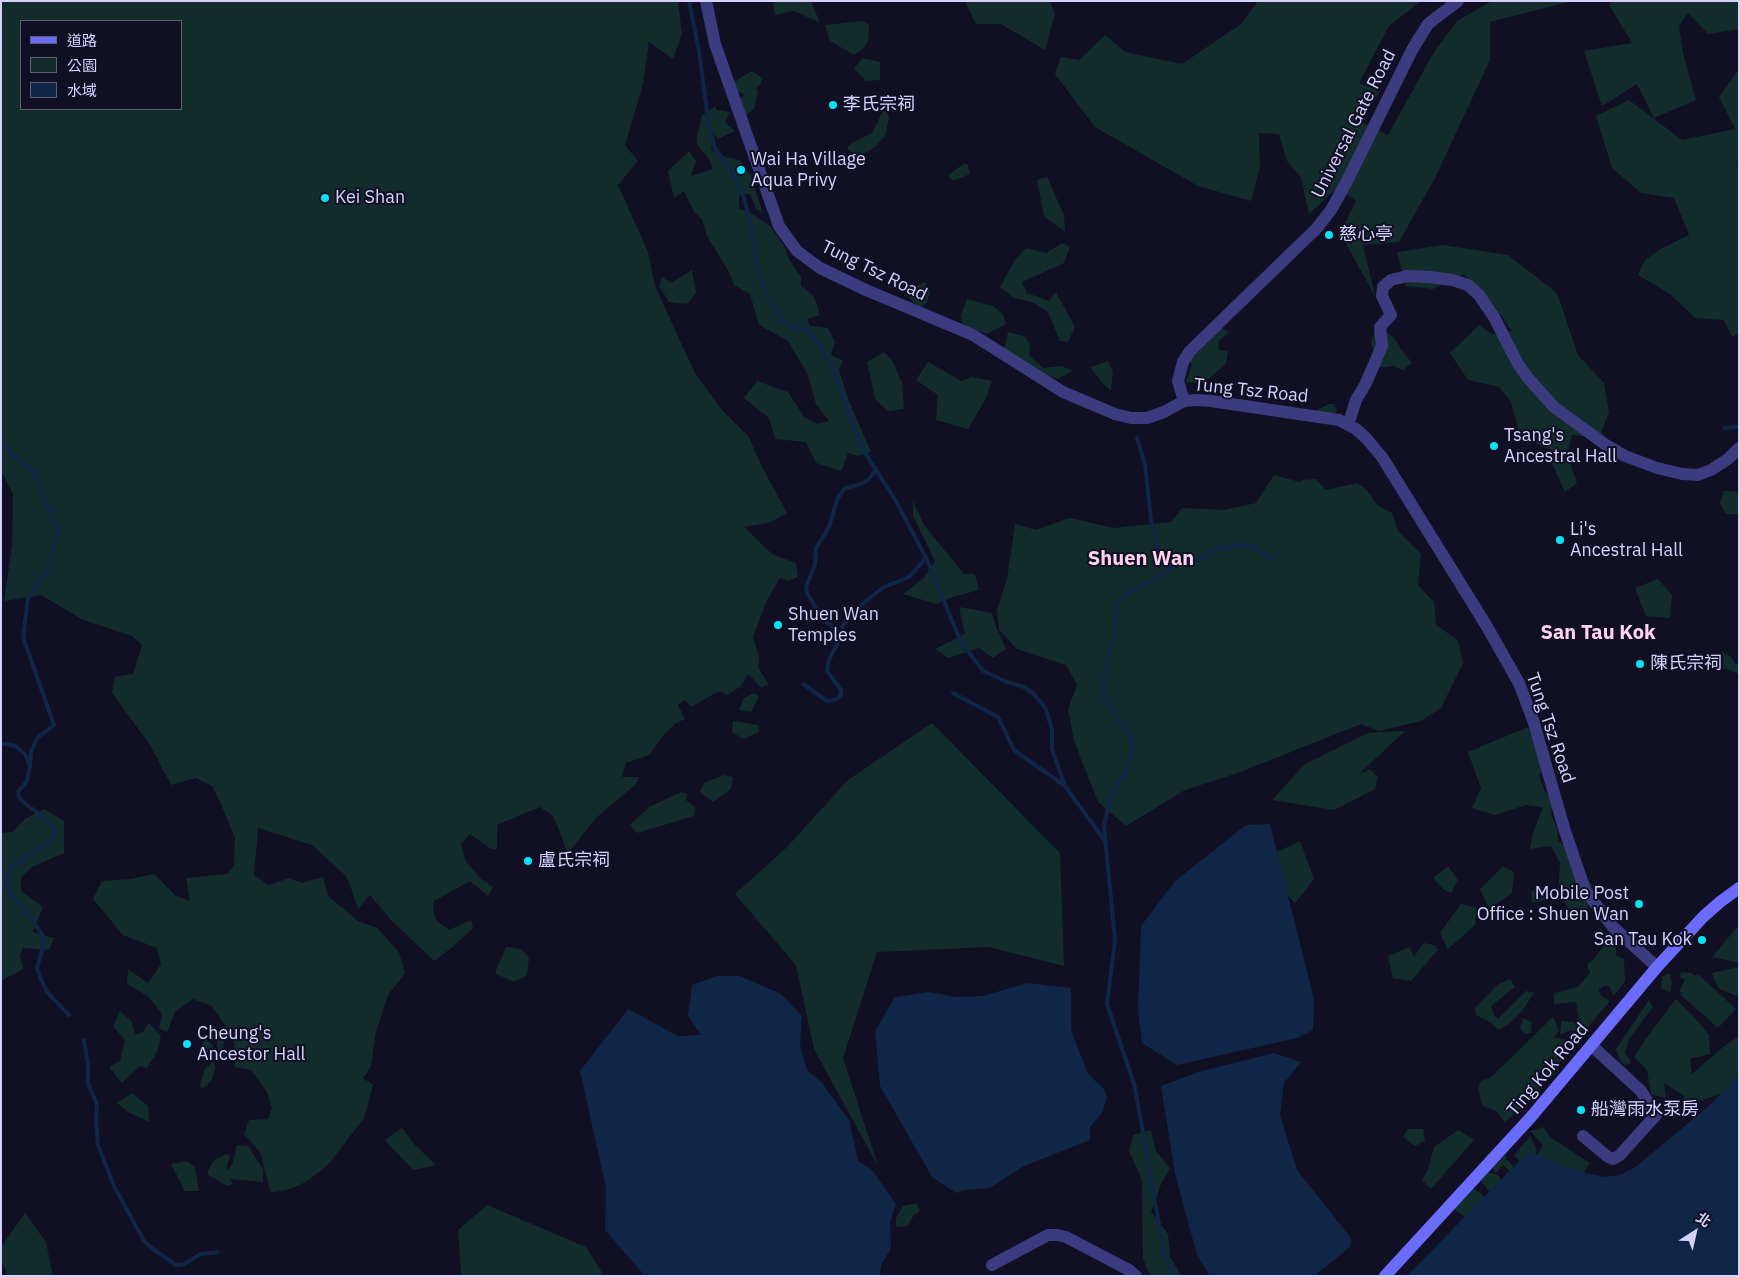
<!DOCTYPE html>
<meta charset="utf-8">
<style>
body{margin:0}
#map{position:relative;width:1740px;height:1277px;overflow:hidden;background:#110f23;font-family:"IBM Plex Sans","Noto Sans TC",sans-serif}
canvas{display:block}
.frame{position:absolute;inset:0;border:2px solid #d5d2fe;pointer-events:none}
.legend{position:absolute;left:20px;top:20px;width:162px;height:90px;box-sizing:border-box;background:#110f23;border:1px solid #5f5d7b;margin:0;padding:6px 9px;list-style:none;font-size:15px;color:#d5d2fe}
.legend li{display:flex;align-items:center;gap:10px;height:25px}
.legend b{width:25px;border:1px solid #5f5d7b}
.north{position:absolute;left:1670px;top:1207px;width:50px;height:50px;-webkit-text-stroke:4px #110f23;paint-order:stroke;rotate:35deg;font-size:14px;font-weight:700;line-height:20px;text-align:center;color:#d5d2fe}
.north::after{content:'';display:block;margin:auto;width:18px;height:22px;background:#d5d2fe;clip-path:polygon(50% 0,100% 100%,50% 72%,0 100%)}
</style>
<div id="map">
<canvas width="1740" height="1277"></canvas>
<div class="frame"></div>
<ul class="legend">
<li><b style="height:6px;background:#6b6cfb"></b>道路</li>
<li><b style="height:14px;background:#122c2b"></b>公園</li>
<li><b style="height:14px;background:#0f2647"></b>水域</li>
</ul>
<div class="north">北</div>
</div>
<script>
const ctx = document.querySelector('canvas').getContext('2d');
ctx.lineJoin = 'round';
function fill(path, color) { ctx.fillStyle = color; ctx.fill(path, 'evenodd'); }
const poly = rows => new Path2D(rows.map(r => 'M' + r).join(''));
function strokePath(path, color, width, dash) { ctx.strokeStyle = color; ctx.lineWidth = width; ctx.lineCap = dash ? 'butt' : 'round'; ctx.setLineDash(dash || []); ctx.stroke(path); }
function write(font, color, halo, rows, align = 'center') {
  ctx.font = font + ' "IBM Plex Sans","Noto Sans TC",sans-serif'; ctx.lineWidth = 4; ctx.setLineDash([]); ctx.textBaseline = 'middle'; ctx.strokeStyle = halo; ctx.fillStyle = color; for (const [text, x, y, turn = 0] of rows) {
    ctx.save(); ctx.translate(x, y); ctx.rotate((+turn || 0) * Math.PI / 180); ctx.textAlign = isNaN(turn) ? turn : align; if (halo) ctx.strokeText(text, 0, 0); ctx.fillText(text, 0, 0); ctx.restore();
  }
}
fill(poly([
 [1,1,678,1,682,34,673,59,649,42,643,84,625,145,638,161,618,185,648,252,655,286,695,373,721,409,749,437,760,463,787,513,769,523,744,527,772,554,796,563,798,577,789,581,780,578,766,602,753,637,759,656,758,667,769,685,761,687,748,674,741,686,728,695,719,691,691,707,685,700,678,705,685,719,676,723,663,736,649,755,626,763,622,777,639,777,637,783,596,818,567,854,562,837,553,816,540,807,497,825,497,849,491,849,470,834,461,844,466,862,481,879,493,887,488,896,470,881,434,901,433,909,436,920,449,930,471,920,473,928,454,946,434,961,390,919,370,895,358,909,349,882,345,875,312,845,258,828,254,875,269,885,289,878,302,883,323,877,328,896,358,921,377,928,399,952,405,973,388,995,376,1032,371,1066,363,1078,373,1085,364,1118,328,1165,306,1182,289,1189,271,1193,260,1152,244,1134,249,1120,268,1119,272,1108,267,1092,251,1070,235,1067,234,1039,212,1006,193,999,175,1012,167,1032,159,1028,162,1014,148,996,127,984,128,969,148,983,161,964,157,948,123,935,93,899,102,881,130,879,154,874,176,896,190,901,186,878,228,874,234,865,235,838,220,802,212,786,196,778,171,785,150,745,112,693,115,677,133,674,142,645,132,636,83,620,41,595,4,601,12,546,13,494,1,471],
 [181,21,181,109,21,109,21,21],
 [776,1,811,1,820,23,794,11,775,15,773,5],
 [965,1,1050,1,1055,14,1045,50,1001,24,976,24],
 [1258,1,1421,1,1389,26,1359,83,1380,91,1361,122,1388,135,1434,52,1457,21,1492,1,1573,1,1490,22,1490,60,1435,178,1399,242,1363,245,1375,296,1340,233,1356,201,1337,188,1309,214,1301,177,1287,161,1279,134,1259,133,1260,166,1251,201,1198,186,1095,127,1055,74,1061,57,1079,60,1105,35,1125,52,1182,64,1241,24],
 [1612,1,1739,1,1739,29,1708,34,1688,13,1679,26,1683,53,1696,100,1654,118,1637,84,1602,106,1584,51,1632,43,1609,5],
 [863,21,869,25,868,41,862,50,854,55,830,41,825,25],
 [862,58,880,62,880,80,866,81,854,69],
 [1739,69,1739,164,1736,165,1739,166,1739,290,1737,291,1739,292,1739,333,1732,337,1724,320,1695,318,1670,294,1638,275,1645,260,1659,250,1689,235,1674,198,1641,193,1612,168,1596,116,1629,100,1682,140,1735,129,1719,97],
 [752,71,762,78,761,83,756,88,758,92,754,109,744,117,738,103,744,94,733,90,732,83],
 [716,106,716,110,730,112,725,122,735,131,718,139,714,134,711,150,726,157,739,160,750,174,763,213,756,209,750,194,739,195,739,209,751,213,770,226,784,246,790,261,801,277,801,286,812,294,817,305,820,315,807,319,810,326,828,328,835,342,831,355,843,361,839,370,848,399,871,452,858,456,848,453,841,471,816,463,806,442,775,439,769,418,744,398,757,381,788,392,804,417,818,424,829,421,816,404,808,375,788,341,759,325,750,294,734,285,729,272,707,236,702,219,694,212,684,191,674,198,668,171,689,151,696,161,691,176,713,169,710,160,697,145,697,137,702,115],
 [883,111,887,113,889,118,885,136,875,147,859,157,847,149,852,143,872,133],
 [965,163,968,165,970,174,953,181,948,175],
 [1047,177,1064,215,1065,232,1044,216,1037,180],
 [1062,243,1070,247,1064,263,1022,282,1027,293,1049,301,1056,292,1075,327,1068,342,1060,341,1048,312,1032,302,1014,298,1000,287,1015,260,1026,248,1046,253],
 [1443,245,1508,255,1557,293,1578,355,1604,383,1609,412,1599,438,1572,435,1567,455,1577,483,1565,492,1551,461,1551,450,1520,436,1511,402,1499,387,1468,380,1450,353,1479,325,1491,334,1512,331,1493,304,1464,274,1433,289,1406,286,1397,252],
 [692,270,696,293,687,304,669,302,659,286,662,277,671,283],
 [925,282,930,293,926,304,918,307,909,297,913,288],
 [967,299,993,306,1003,314,1006,324,987,334,963,326,961,315],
 [1213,323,1229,332,1218,342,1219,350,1228,351,1226,364,1202,384,1186,382,1192,365,1185,354],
 [1385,330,1396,340,1401,349,1412,363,1403,370,1393,366,1376,368,1375,355,1371,342,1374,333],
 [1008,332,1026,337,1030,345,1029,355,1043,368,1062,366,1073,371,1057,379,1038,372,1004,350],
 [884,352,892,360,902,383,904,409,888,411,875,399,867,362],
 [1108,361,1113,372,1111,390,1105,386,1090,367],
 [928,362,961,381,972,377,992,381,986,398,968,429,936,420,938,395,916,380],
 [1329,404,1334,404,1337,410,1330,422,1315,411],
 [1274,475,1300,482,1302,480,1316,479,1326,490,1357,483,1367,490,1378,506,1392,513,1398,531,1421,554,1418,585,1434,602,1436,625,1458,640,1463,663,1441,708,1421,721,1379,731,1361,724,1238,773,1185,790,1126,826,1098,802,1074,741,1068,709,1077,685,1066,665,1017,649,999,630,997,610,1007,579,1015,524,1036,530,1070,518,1114,528,1171,522,1182,508,1224,510,1256,503],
 [1724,491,1739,492,1739,514,1726,514,1720,503],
 [913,500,924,525,964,574,975,574,979,590,953,597,936,604,903,594,924,578,935,561,913,516],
 [1658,579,1672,595,1670,618,1646,616,1635,588],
 [959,607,992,613,995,624,1006,649,993,658,979,648,948,658,935,649,965,634],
 [1722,651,1730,656,1736,664,1739,664,1739,674,1723,668],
 [754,693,759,696,751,712,739,710,744,698],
 [733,721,758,725,759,732,743,739,732,732],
 [932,723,1060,853,1064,966,989,947,877,952,843,1058,878,1166,814,1049,796,965,735,894,787,847,848,780],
 [1528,727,1542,770,1539,776,1545,791,1553,802,1551,814,1557,828,1558,841,1565,846,1586,875,1594,890,1587,909,1572,914,1558,892,1560,863,1551,846,1530,849,1533,833,1543,807,1526,805,1495,815,1472,808,1481,788,1468,752],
 [1405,731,1358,775,1370,769,1378,777,1375,789,1334,810,1272,800,1305,764,1368,733],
 [724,775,733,777,731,789,713,802,700,792,704,783],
 [681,792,687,794,686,800,695,807,694,816,637,833,630,825,649,807],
 [44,809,64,821,64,853,32,867,21,877,21,891,43,907,33,932,54,938,49,950,23,948,20,956,23,969,1,981,1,833,13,832,25,819],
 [1300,841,1314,879,1295,903,1275,883,1267,857],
 [1448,866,1458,880,1451,893,1443,889,1433,878],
 [1503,866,1514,872,1512,893,1489,909,1480,889],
 [1540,885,1549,893,1547,900,1532,903,1531,892],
 [1461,904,1477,908,1475,925,1448,949,1440,933],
 [1737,927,1739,928,1739,963,1712,957],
 [1600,928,1616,942,1616,956,1624,959,1625,981,1614,996,1609,986,1604,986,1598,990,1602,996,1610,1001,1582,1034,1571,1030,1560,1035,1561,1021,1579,1023,1576,1002,1554,1004,1554,993,1578,987,1590,973,1587,964,1594,959,1604,945,1594,932],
 [1423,943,1435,945,1438,950,1411,981,1393,978,1388,956,1410,947,1414,957],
 [506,947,521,949,529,958,527,975,513,982,495,973],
 [1739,967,1739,997,1718,988,1712,973],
 [1681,972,1691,973,1696,976,1698,974,1736,1009,1718,1028,1680,994,1682,992,1679,992,1685,980,1680,977],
 [1670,973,1672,983,1670,992,1661,988,1662,977],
 [1510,979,1515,987,1491,1006,1494,1015,1498,1019,1526,991,1534,993,1522,1011,1509,1024,1498,1030,1491,1023,1476,1015,1475,1008,1497,985],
 [1676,999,1695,1018,1709,1035,1710,1054,1690,1059,1692,1074,1723,1047,1739,1036,1739,1075,1711,1104,1720,1094,1693,1103,1687,1113,1684,1096,1664,1083,1666,1098,1651,1094,1647,1070,1634,1057,1647,1037],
 [1649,1000,1653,1007,1629,1039,1625,1053,1631,1062,1625,1066,1620,1060,1616,1049],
 [120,1011,132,1022,135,1035,143,1032,149,1023,161,1036,157,1052,147,1068,140,1066,122,1083,109,1067,120,1061,125,1040,113,1026],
 [1553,1017,1559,1030,1554,1038,1564,1039,1570,1042,1554,1075,1538,1075,1540,1090,1505,1122,1496,1111,1483,1106,1478,1089,1481,1081,1490,1078],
 [1523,1018,1532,1022,1531,1033,1525,1034,1520,1028],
 [225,1037,223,1047,228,1052,225,1060,216,1056,218,1051,217,1040],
 [205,1039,213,1045,212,1055,204,1054,201,1046],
 [214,1061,215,1068,212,1080,204,1088,200,1087,204,1070],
 [132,1093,148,1106,149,1122,128,1112,117,1103],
 [1543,1127,1550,1137,1590,1163,1583,1174,1543,1162,1537,1155,1543,1145,1530,1131],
 [402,1128,416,1146,436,1165,413,1170,385,1140],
 [1408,1129,1423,1129,1425,1141,1415,1146,1403,1137],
 [1151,1130,1156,1151,1170,1168,1161,1184,1151,1212,1168,1234,1170,1256,1181,1276,1150,1276,1143,1258,1142,1180,1129,1151,1133,1135],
 [1458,1130,1474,1140,1431,1189,1422,1180,1428,1170,1434,1147],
 [1530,1136,1537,1150,1535,1158,1525,1165,1514,1156],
 [237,1145,248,1146,263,1169,263,1182,230,1179,233,1184,227,1186,207,1174,213,1161,226,1154,230,1156,227,1165,228,1171,233,1162],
 [1506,1154,1506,1159,1515,1168,1511,1172,1503,1165,1496,1173,1492,1168],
 [187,1161,195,1167,199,1191,185,1191,171,1164],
 [1485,1171,1498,1175,1504,1184,1491,1194,1480,1179],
 [1473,1188,1484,1196,1486,1213,1477,1224,1453,1209],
 [917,1203,920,1211,914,1215,907,1226,896,1227,896,1218,903,1206],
 [487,1205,586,1247,604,1276,459,1276,461,1273,458,1230],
 [25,1213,46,1242,53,1276,8,1276,1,1260,1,1247]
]), '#122c2b');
fill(poly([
 [1270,824,1314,999,1313,1030,1297,1038,1177,1065,1142,1043,1138,1009,1141,926,1175,881,1246,825],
 [717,976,740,976,781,994,802,1016,800,1045,807,1070,822,1083,849,1120,858,1161,872,1170,896,1204,890,1222,891,1248,881,1266,880,1276,645,1276,605,1230,606,1188,580,1071,628,1009,678,1036,701,1035,688,1016,692,985],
 [1027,983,1071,988,1071,1030,1088,1074,1103,1088,1107,1097,1102,1113,1090,1127,1090,1140,1022,1167,990,1188,964,1190,956,1193,932,1177,880,1086,875,1031,895,997,929,992,956,997,983,996],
 [1274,1053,1301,1062,1284,1083,1280,1115,1297,1170,1351,1238,1350,1247,1314,1276,1210,1276,1197,1255,1175,1174,1161,1086,1198,1072],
 [1739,1075,1739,1276,1407,1276,1529,1151,1555,1163,1586,1173,1604,1177,1620,1175,1637,1166,1711,1104]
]), '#0f2647');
strokePath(poly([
 [689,1,699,51,709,127,715,148,730,170,743,195,750,221,757,265,763,286,772,305,787,325,809,330,830,363,862,448,897,503,926,558,961,642,983,671,1007,682,1024,687,1033,693,1046,709,1052,730,1052,749,1065,786],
 [1725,428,1739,427],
 [1137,438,1145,464,1151,520,1158,548,1172,568],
 [1,443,33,472,58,530,48,569,28,598,23,637,54,725,37,738,31,752,30,766],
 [842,627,852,614,866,601,884,587,909,577,926,558],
 [803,684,827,701,837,699,841,695,841,690,827,671,828,662,840,638,835,628,820,618,819,613,807,593,806,587,815,565,816,548,829,527,837,500,844,489,863,483,870,478,875,470],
 [953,693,998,717,1014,750,1065,786,1105,841],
 [1,744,7,744,15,746,25,754,30,766,27,781,18,792,19,797,22,801,43,817,53,828,54,834,51,840,40,849,19,861,9,871,6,882,9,893,30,916,45,939,37,968,40,977,47,992,69,1015],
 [84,1040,88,1064,88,1084,97,1104,96,1121,98,1145,114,1186,144,1241,153,1249,176,1265,184,1264,201,1254,218,1252],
 [1174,1276,1164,1253,1135,1087,1107,1004,1115,940,1104,826,1110,799,1128,766,1133,741,1103,695,1108,654,1114,637,1116,604,1127,594,1144,585,1177,565,1202,559,1216,549,1238,545,1254,547,1270,558]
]), '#0f2647', 4);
strokePath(poly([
 [706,1,715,44,779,226,797,251,820,268,866,290,973,335,1063,392,1115,414,1131,418,1147,418,1164,412,1184,401,1197,400,1211,401,1339,420,1356,429,1367,439,1382,457,1486,625,1519,683,1533,720,1564,828,1585,890,1612,926,1657,967],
 [1184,401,1178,381,1183,362,1190,351,1317,228,1331,210,1347,181,1412,50,1428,24,1458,1],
 [1348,425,1356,400,1365,385,1382,346,1380,327,1391,315,1382,296,1383,287,1391,280,1407,276,1430,277,1452,280,1468,285,1479,295,1494,317,1518,364,1528,378,1554,407,1606,445,1625,456,1657,468,1682,474,1698,475,1711,470,1728,459,1739,448],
 [1583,1136,1608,1157,1613,1159,1620,1155,1656,1115,1641,1091,1592,1046],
 [992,1265,1048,1235,1057,1235,1066,1237,1129,1270,1136,1276]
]), '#3c3b80', 12);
strokePath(poly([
 [1385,1276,1531,1117,1657,967,1703,917,1720,902,1739,888]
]), '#6b6cfb', 12);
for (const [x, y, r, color] of [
 [833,105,5,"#07e3f4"],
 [741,170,5,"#07e3f4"],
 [325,198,5,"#07e3f4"],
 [1329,235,5,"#07e3f4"],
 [1494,446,5,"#07e3f4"],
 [1560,540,5,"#07e3f4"],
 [778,625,5,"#07e3f4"],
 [1640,664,5,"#07e3f4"],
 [528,861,5,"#07e3f4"],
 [1639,904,5,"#07e3f4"],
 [1702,940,5,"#07e3f4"],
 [187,1044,5,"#07e3f4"],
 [1581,1110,5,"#07e3f4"]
]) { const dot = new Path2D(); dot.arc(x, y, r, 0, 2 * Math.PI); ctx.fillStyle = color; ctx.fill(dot); strokePath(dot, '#110f23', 2); }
write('18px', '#d5d2fe', '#110f23', [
 ["李氏宗祠",843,105],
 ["Wai Ha Village",751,160],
 ["Aqua Privy",751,181],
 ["Kei Shan",335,198],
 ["慈心亭",1339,235],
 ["Tsang's",1504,436],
 ["Ancestral Hall",1504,457],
 ["Li's",1570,530],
 ["Ancestral Hall",1570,551],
 ["Shuen Wan",788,615],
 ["Temples",788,636],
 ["陳氏宗祠",1650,664],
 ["盧氏宗祠",538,861],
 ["Mobile Post",1629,894,"right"],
 ["Office : Shuen Wan",1629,915,"right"],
 ["San Tau Kok",1692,940,"right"],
 ["Cheung's",197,1034],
 ["Ancestor Hall",197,1055],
 ["船灣雨水泵房",1591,1110]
], 'left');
write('18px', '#d5d2fe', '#110f23', [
 ["Universal Gate Road",1354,124,-63],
 ["Tung Tsz Road",874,271,26],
 ["Tung Tsz Road",1251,391,6],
 ["Tung Tsz Road",1550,728,71],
 ["Ting Kok Road",1548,1070,-50]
]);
write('bold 20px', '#fed3f0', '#110f23', [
 ["Shuen Wan",1141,559],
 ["San Tau Kok",1598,633]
]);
</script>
